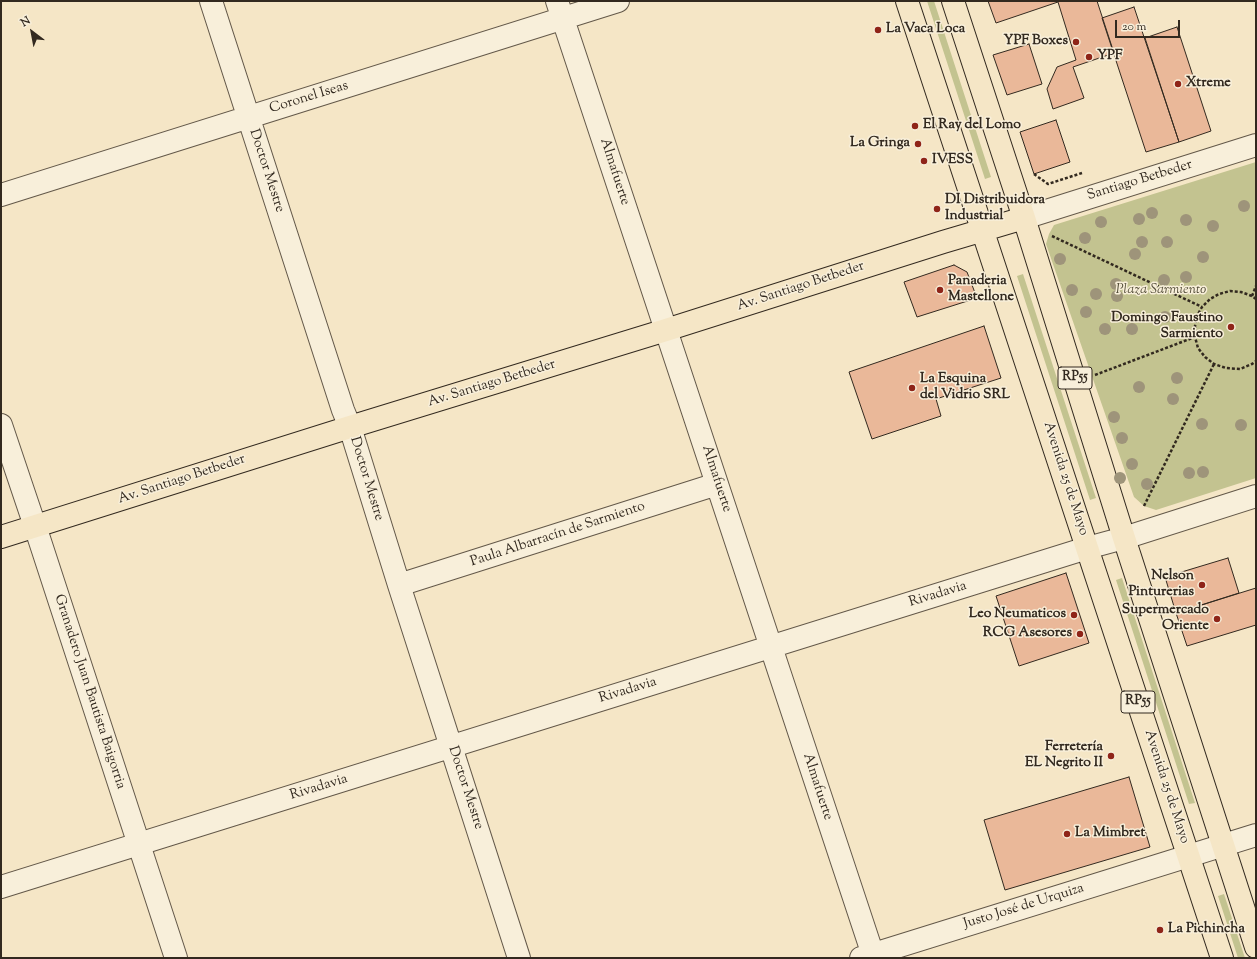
<!DOCTYPE html>
<html>
<head>
<meta charset="utf-8">
<style>
	body { margin:0 }
	#map { position:relative; width:1257px; height:959px; overflow:hidden; background:#f5e6c6; font-family:"Sorts Mill Goudy",serif }
	canvas { display:block }
	.frame { position:absolute; inset:0; border:2px solid #32291f; pointer-events:none }
	.north { position:absolute; left:12px; top:12px; width:40px; height:40px; -webkit-text-stroke:3px #f8efda; paint-order:stroke; rotate:328deg; font-size:11px; font-weight:700; line-height:16px; text-align:center; color:#32291f }
	.north::after { content:''; display:block; margin:auto; width:14px; height:18px; background:#32291f; clip-path:polygon(50% 0,100% 100%,50% 72%,0 100%) }
	.scale { position:absolute; left:1115px; top:20px; width:65px; height:18px; box-sizing:border-box; border:2px solid #32291f; border-top:0; padding-left:5px; font-size:12px; line-height:14px; white-space:nowrap; color:#32291f; -webkit-text-stroke:3px #f8efda; paint-order:stroke }
</style>
</head>
<body>
<div id="map">
<canvas width="1257" height="959"></canvas>
<div class="frame"></div>
<div class="north">N</div>
<div class="scale">20 m</div>
</div>
<script>
const ctx = document.querySelector('canvas').getContext('2d');
ctx.lineJoin = 'round';
function paint(path, color) {
  ctx.fillStyle = color;
  ctx.fill(path, 'evenodd');
}
function poly(rows) {
  const path = new Path2D();
  for (const r of rows) {
    path.moveTo(r[0], r[1]);
    for (let i = 2; i < r.length; i += 2) path.lineTo(r[i], r[i + 1]);
  }
  return path;
}
function strokePath(path, color, width, dash) {
  ctx.strokeStyle = color;
  ctx.lineWidth = width;
  ctx.lineCap = dash ? 'butt' : 'round';
  ctx.setLineDash(dash || []);
  ctx.stroke(path);
}
function drawText(font, color, halo, rows, align = 'center') {
  ctx.font = font + ' "Sorts Mill Goudy",serif';
  ctx.lineWidth = 3;
  ctx.setLineDash([]);
  ctx.textBaseline = 'middle';
  ctx.strokeStyle = halo;
  ctx.fillStyle = color;
  for (const [text, x, y, turn = 0] of rows) {
    ctx.save();
    ctx.translate(x, y);
    ctx.rotate((+turn || 0) * Math.PI / 180);
    ctx.textAlign = isNaN(turn) ? turn : align;
    if (halo) ctx.strokeText(text, 0, 0);
    ctx.fillText(text, 0, 0);
    ctx.restore();
  }
}
const green = poly([
	[927,1,934,1,991,177,985,179],
	[1256,162,1256,478,1156,510,1144,506,1134,497,1046,244,1049,234,1054,225],
	[1023,274,1096,498,1090,500,1017,276],
	[1122,578,1195,803,1189,804,1116,580],
	[1224,894,1245,958,1238,958,1218,896]
]);
const building = poly([
	[988,1,1097,1,1114,53,1073,67,1084,98,1053,109,1047,89,1057,67,1076,60,1058,2,996,23,988,1],
	[1134,7,1179,142,1146,152,1102,18,1134,7],
	[1177,27,1211,131,1179,142,1145,38,1177,27],
	[1029,44,1042,84,1007,95,993,55,1029,44],
	[1056,120,1070,162,1034,174,1020,132,1056,120],
	[954,265,967,272,977,298,917,317,904,282,954,265],
	[984,326,1001,378,936,399,941,416,872,439,849,372,984,326],
	[1228,558,1239,593,1176,613,1165,577,1228,558],
	[1066,573,1089,643,1019,666,996,596,1066,573],
	[1256,588,1256,625,1187,646,1176,613,1256,588],
	[1129,777,1150,847,1005,890,984,820,1129,777]
]);
const path = poly([
	[1034,174,1048,184,1082,173],
	[1052,236,1202,307],
	[1252,296,1256,286],
	[1256,299,1252,296,1241,292,1230,291,1219,294,1210,299,1202,307,1197,316,1195,326,1195,337,1198,348,1205,357,1214,364,1226,368,1240,369,1252,364,1256,361],
	[1095,375,1195,337],
	[1144,506,1214,364]
]);
const minor = poly([
	[211,1,343,410,350,427,399,585,519,958],
	[557,1,874,958],
	[1,195,618,1],
	[1024,218,1256,145],
	[1,425,35,526,176,958],
	[399,585,717,484],
	[1,887,1087,548,1124,538,1256,496],
	[861,958,1256,835]
]);
const major = poly([
	[907,1,1222,958],
	[953,1,1024,218,1124,538,1256,947],
	[1,537,350,427,666,330,943,242,1024,218]
]);
const trees = [
	[1244,206],
	[1152,213],
	[1139,219],
	[1186,220],
	[1101,222],
	[1213,226],
	[1085,238],
	[1142,242],
	[1167,242],
	[1135,254],
	[1203,257],
	[1060,259],
	[1186,277],
	[1164,280],
	[1116,284],
	[1072,290],
	[1096,294],
	[1117,296],
	[1086,312],
	[1165,317],
	[1105,329],
	[1132,329],
	[1177,378],
	[1139,387],
	[1173,399],
	[1114,417],
	[1202,424],
	[1241,425],
	[1122,438],
	[1132,464],
	[1203,472],
	[1189,473],
	[1120,478],
	[1147,484]
];
const markers = [
	[878,30,4,"#8f2418"],
	[1076,42,4,"#8f2418"],
	[1089,57,4,"#8f2418"],
	[1178,84,4,"#8f2418"],
	[915,126,4,"#8f2418"],
	[918,144,4,"#8f2418"],
	[924,161,4,"#8f2418"],
	[937,209,4,"#8f2418"],
	[940,290,4,"#8f2418"],
	[1231,327,4,"#8f2418"],
	[912,388,4,"#8f2418"],
	[1202,585,4,"#8f2418"],
	[1074,615,4,"#8f2418"],
	[1217,619,4,"#8f2418"],
	[1080,634,4,"#8f2418"],
	[1111,756,4,"#8f2418"],
	[1067,834,4,"#8f2418"],
	[1160,930,4,"#8f2418"]
];
const shields = [
	[1075,378,34],
	[1138,702,34]
];
const shieldNames = [
	["RP55",1075,378],
	["RP55",1138,702]
];
const poiNames = [
	["La Vaca Loca",886,30],
	["YPF Boxes",1068,42,"right"],
	["YPF",1097,57],
	["Xtreme",1186,84],
	["El Ray del Lomo",923,126],
	["La Gringa",910,144,"right"],
	["IVESS",932,161],
	["DI Distribuidora",945,201],
	["Industrial",945,217],
	["Panaderia",948,282],
	["Mastellone",948,298],
	["Domingo Faustino",1223,319,"right"],
	["Sarmiento",1223,335,"right"],
	["La Esquina",920,380],
	["del Vidrio SRL",920,396],
	["Nelson",1194,577,"right"],
	["Pinturerias",1194,593,"right"],
	["Supermercado",1209,611,"right"],
	["Oriente",1209,627,"right"],
	["Leo Neumaticos",1066,615,"right"],
	["RCG Asesores",1072,634,"right"],
	["Ferretería",1103,748,"right"],
	["EL Negrito II",1103,764,"right"],
	["La Mimbret",1075,834],
	["La Pichincha",1168,930]
];
const streetNames = [
	["Coronel Iseas",309,98,-17],
	["Doctor Mestre",266,171,72],
	["Almafuerte",614,172,72],
	["Santiago Betbeder",1140,181,-17],
	["Av. Santiago Betbeder",801,287,-18],
	["Av. Santiago Betbeder",492,384,-17],
	["Doctor Mestre",366,479,73],
	["Almafuerte",716,479,72],
	["Avenida 25 de Mayo",1065,479,72],
	["Av. Santiago Betbeder",182,480,-18],
	["Paula Albarracín de Sarmiento",558,535,-18],
	["Rivadavia",938,595,-17],
	["Rivadavia",628,691,-17],
	["Granadero Juan Bautista Baigorria",89,692,72],
	["Almafuerte",817,787,72],
	["Avenida 25 de Mayo",1166,787,72],
	["Rivadavia",319,788,-17],
	["Doctor Mestre",465,788,72],
	["Justo José de Urquiza",1024,907,-17]
];
const parkNames = [
	["Plaza Sarmiento",1161,291]
];
paint(green, '#c3c390');
paint(building, '#eab899');
strokePath(building, '#32291f', 1);
strokePath(minor, '#635849', 24);
strokePath(major, '#32291f', 24);
strokePath(path, '#32291f', 2.5, [3, 2]);
strokePath(minor, '#f8efda', 22);
strokePath(major, '#f5e6c6', 22);
ctx.fillStyle = '#9e947a';
for (const [x, y] of trees) {
  ctx.beginPath();
  ctx.arc(x, y, 6, 0, 2 * Math.PI);
  ctx.fill();
}
for (const [x, y, r, color] of markers) {
  const dot = new Path2D();
  dot.arc(x, y, r, 0, 2 * Math.PI);
  ctx.fillStyle = color;
  ctx.fill(dot);
  strokePath(dot, '#f8efda', 1.5);
}
for (const [x, y, w] of shields) {
  const box = new Path2D();
  box.roundRect(x - w / 2, y - 11, w, 22, 3);
  ctx.fillStyle = '#f8efda';
  ctx.fill(box);
  strokePath(box, '#32291f', 1);
}
drawText('bold 13px', '#32291f', null, shieldNames);
drawText('bold 14px', '#32291f', '#f8efda', poiNames, 'left');
drawText('14px', '#32291f', '#f8efda', streetNames);
drawText('italic 14px', '#56503b', '#f8efda', parkNames);
</script>
</body>
</html>
